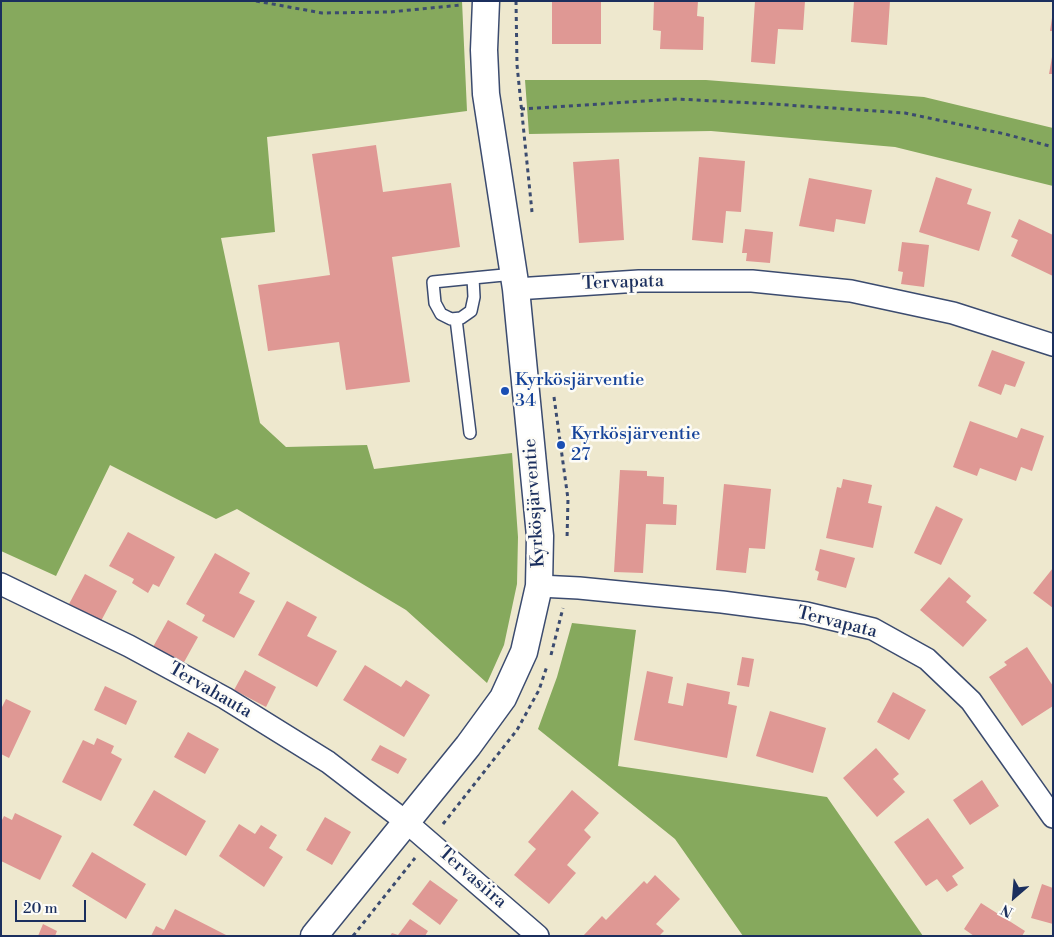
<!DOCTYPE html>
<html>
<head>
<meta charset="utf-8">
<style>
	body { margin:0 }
	#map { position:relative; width:1054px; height:937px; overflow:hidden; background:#eee8ce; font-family:"Libre Bodoni",serif }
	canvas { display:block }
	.frame { position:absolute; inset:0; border:2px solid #1b2f5e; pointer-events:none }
	.north { position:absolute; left:989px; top:872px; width:50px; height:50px; -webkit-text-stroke:4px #fdfcf7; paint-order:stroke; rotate:207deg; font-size:14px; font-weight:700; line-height:20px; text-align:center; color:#1b2f5e }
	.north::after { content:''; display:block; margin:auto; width:18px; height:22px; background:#1b2f5e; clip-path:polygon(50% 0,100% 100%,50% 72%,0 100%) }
	.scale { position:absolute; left:15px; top:900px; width:71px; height:22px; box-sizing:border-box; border:2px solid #1b2f5e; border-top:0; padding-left:6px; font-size:15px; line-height:18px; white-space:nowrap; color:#1b2f5e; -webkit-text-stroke:4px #fdfcf7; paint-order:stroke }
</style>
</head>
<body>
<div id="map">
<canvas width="1054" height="937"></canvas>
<div class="frame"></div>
<div class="north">N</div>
<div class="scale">20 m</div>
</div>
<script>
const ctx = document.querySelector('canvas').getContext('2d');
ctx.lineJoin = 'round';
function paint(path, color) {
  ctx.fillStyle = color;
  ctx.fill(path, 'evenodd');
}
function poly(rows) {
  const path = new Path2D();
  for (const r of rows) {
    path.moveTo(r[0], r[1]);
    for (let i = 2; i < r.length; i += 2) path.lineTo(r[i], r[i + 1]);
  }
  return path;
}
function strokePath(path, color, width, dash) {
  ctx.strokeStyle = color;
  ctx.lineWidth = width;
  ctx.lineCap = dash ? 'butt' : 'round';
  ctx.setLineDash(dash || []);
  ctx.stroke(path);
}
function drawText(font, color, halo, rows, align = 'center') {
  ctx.font = font + ' "Libre Bodoni",serif';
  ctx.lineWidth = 5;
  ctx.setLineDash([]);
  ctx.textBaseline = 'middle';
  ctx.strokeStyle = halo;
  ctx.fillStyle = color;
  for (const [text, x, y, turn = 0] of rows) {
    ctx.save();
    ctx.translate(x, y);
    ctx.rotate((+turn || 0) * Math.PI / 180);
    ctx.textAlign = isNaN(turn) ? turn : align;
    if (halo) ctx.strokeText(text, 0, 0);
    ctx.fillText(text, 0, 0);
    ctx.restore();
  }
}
const forest = poly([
	[1,1,462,1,467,111,267,137,275,232,221,238,260,423,286,447,367,445,374,469,512,453,518,537,517,584,504,645,487,683,406,610,237,509,216,519,110,465,56,576,1,551],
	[525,80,706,80,924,97,1053,128,1053,186,895,147,711,131,529,134],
	[572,623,636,630,618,766,827,797,923,936,743,936,675,839,538,729,557,677]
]);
const building = poly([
	[552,1,601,1,601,44,552,44],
	[654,1,698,1,697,16,704,17,703,50,660,49,661,31,653,30],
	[755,1,805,1,803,30,778,29,775,64,751,62],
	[854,1,890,1,887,45,851,42],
	[1052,18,1053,18,1053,31,1050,31],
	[1052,57,1053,57,1053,74,1049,74],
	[376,145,383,192,451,183,460,247,392,257,410,382,346,390,339,342,268,351,258,285,330,275,312,154],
	[699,157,745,161,741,212,726,211,723,243,692,240],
	[619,159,624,240,579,243,573,162],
	[936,177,972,189,967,204,991,212,979,251,919,232],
	[809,178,872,190,865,224,836,219,834,232,799,226],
	[1019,219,1053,235,1053,276,1011,256,1018,240,1011,237],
	[745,229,773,232,770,263,746,261,747,253,742,253],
	[902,242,929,245,924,287,901,284,903,272,898,271],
	[992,350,1025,362,1015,387,1005,384,1001,395,978,386],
	[970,421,1017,438,1021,428,1044,436,1032,471,1021,467,1016,481,980,468,977,476,953,467],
	[620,470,647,471,647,476,664,477,663,504,677,505,676,525,646,524,643,573,614,572],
	[843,479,872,485,868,503,882,506,873,548,826,538,837,487,841,488],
	[724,484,771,489,765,549,749,548,746,573,716,570],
	[936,506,963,519,941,565,914,553],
	[128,532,175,557,159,587,153,584,148,593,132,583,134,579,109,566],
	[820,549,855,558,846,588,817,580,819,572,815,570],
	[215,553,250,573,239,593,255,601,234,638,202,621,205,615,186,604],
	[1053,568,1053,608,1033,593],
	[85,574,117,591,101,621,69,604],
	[949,577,971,596,966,602,987,620,963,647,920,610],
	[287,601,317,617,307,636,337,651,317,687,258,655],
	[168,620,198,637,183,664,153,647],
	[1027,647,1053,686,1053,706,1022,726,989,677,1007,665,1004,662],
	[742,657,754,659,749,687,737,685],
	[365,665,401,687,406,680,430,695,404,737,343,700],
	[245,670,276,687,266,707,234,690],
	[647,671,673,677,668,703,683,706,687,683,730,692,728,704,737,706,727,758,634,740],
	[105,686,137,701,126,725,94,710],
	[893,692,926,710,909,740,877,722],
	[6,699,31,711,9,758,1,754,1,709],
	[770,711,826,728,813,773,756,756],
	[188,732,219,749,205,774,174,757],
	[97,738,114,746,111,753,122,759,101,801,62,782,83,740,94,745],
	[380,745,407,759,398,774,371,760],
	[876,748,899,774,893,779,905,792,877,817,843,778],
	[982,780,999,806,970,825,953,800],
	[154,790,206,821,186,856,133,825],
	[572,790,599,813,584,830,591,837,567,865,576,873,549,904,514,875,536,849,528,842],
	[15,813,62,836,40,880,1,861,1,822,4,816,12,820],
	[325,817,351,832,332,865,306,850],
	[928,818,964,868,952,876,958,885,947,892,937,879,926,886,894,842],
	[239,824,255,834,261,825,277,835,269,848,283,857,264,887,219,856],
	[92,852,146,884,126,919,72,886],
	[655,875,680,899,656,924,664,931,659,936,583,936,602,916,606,920,644,881,647,884],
	[430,880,458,900,440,925,412,904],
	[1042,884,1053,888,1053,924,1031,918],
	[981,903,1025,931,1022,936,974,936,964,929],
	[175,909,228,936,151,936,156,926,164,930],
	[410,919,428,931,425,936,390,936,392,933,398,935],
	[43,924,57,931,55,936,38,936]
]);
const path = poly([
	[256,1,322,13,390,12,461,5],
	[516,1,517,65,532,212],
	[521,109,677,99,772,104,905,113,1005,134,1053,147],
	[554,397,568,499,567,540],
	[551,655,563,608],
	[443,824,517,730,539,690,547,666],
	[353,936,415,858]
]);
const service = poly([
	[473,278,474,297,471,311,461,318,451,319,441,314,435,303,433,282,473,278,514,274],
	[456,319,470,433]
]);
const minor = poly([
	[516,289,639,281,752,281,851,291,953,313,1053,345],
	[1,584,129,646,225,698,328,762,405,821,538,936],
	[539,586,579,588,722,602,806,613,873,629,927,659,971,701,1053,817]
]);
const tertiary = poly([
	[314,936,468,746,503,698,524,652,539,586,540,536,516,289,486,94,484,50,486,1]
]);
const markers = [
	[505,391,5,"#1a4fb4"],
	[561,445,5,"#1a4fb4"]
];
const streetNames = [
	["Tervapata",623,283,-2],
	["Kyrkösjärventie",535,503,-94],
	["Tervapata",837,623,14],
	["Tervahauta",210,691,30],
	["Tervasiira",472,878,41]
];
const transitNames = [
	["Kyrkösjärventie",515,381],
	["34",515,402],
	["Kyrkösjärventie",571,435],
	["27",571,456]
];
paint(forest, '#86a95d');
paint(building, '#df9894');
strokePath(service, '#3b4b6f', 14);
strokePath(minor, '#3b4b6f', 24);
strokePath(tertiary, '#3b4b6f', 29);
strokePath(path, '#3b4b6f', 3, [4, 4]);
strokePath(service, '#fff', 11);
strokePath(minor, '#fff', 21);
strokePath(tertiary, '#fff', 26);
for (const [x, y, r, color] of markers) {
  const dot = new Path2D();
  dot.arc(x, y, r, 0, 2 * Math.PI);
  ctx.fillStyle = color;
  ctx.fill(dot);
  strokePath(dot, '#fdfcf7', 2);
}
drawText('18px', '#1b2f5e', '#fdfcf7', streetNames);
drawText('18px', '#164399', '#fdfcf7', transitNames, 'left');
</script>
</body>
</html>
